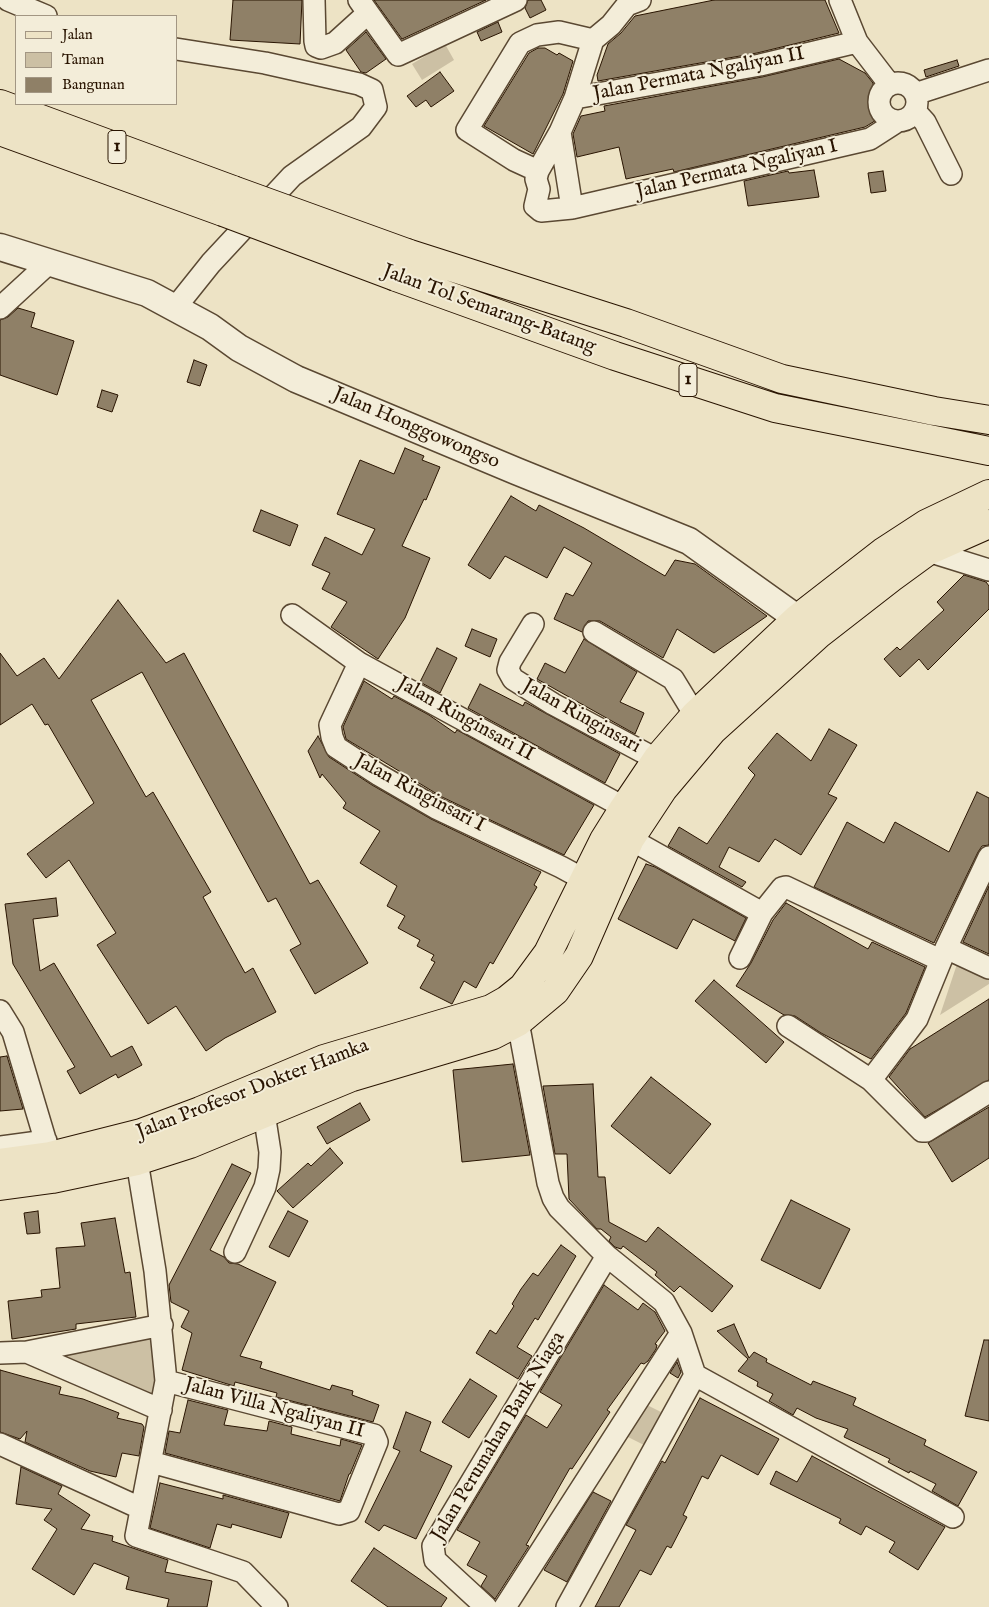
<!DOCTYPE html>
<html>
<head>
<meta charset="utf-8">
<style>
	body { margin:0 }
	#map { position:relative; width:989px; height:1607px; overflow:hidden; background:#ede3c5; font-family:"IM FELL English",serif }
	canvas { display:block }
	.legend { position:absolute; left:15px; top:15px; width:162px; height:90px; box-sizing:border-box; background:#f3edd9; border:1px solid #a29683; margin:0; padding:6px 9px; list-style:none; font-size:15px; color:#291401 }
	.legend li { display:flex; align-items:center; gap:10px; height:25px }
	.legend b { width:25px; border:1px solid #a29683 }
</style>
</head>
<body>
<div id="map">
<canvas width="989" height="1607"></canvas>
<ul class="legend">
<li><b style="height:6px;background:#ede3c5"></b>Jalan</li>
<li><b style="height:14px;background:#ccc0a4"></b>Taman</li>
<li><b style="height:14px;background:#8f8067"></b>Bangunan</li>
</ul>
</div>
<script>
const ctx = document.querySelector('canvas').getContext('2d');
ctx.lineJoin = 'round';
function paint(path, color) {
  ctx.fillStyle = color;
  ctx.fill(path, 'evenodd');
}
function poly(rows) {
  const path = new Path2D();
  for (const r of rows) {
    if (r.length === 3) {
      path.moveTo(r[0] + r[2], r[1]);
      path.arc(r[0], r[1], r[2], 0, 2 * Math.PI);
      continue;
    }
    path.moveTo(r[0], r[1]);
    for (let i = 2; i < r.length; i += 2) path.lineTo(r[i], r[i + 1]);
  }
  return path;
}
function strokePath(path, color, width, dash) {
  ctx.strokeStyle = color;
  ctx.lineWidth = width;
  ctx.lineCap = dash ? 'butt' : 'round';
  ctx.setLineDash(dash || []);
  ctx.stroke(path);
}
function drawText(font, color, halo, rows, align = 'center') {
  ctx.font = font + ' "IM FELL English",serif';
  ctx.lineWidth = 4;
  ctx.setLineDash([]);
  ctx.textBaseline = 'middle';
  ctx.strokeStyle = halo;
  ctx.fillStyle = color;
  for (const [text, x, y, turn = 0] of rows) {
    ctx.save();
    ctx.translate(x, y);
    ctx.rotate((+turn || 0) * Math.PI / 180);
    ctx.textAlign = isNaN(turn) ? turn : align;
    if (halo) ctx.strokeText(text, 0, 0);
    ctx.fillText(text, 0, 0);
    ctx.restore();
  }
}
const green = poly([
	[445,44,454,60,422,80,412,64],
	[958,961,989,974,989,984,940,1015],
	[156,1328,155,1407,60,1358],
	[643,1403,661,1412,644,1445,626,1436]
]);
const building = poly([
	[233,0,302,0,300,44,230,40,233,0],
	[374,0,486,0,402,39,374,0],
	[528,0,541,0,546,10,530,18,525,8,528,0],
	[714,0,825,0,839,33,757,53,598,81,597,75,608,44,621,33,635,16,714,0],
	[498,22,502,32,481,41,477,32,498,22],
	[366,32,386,59,366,73,361,72,346,50,366,32],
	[538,48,545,48,557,55,559,53,573,61,563,94,533,154,484,126,529,53,538,48],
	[839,59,865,73,873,83,874,90,871,91,878,119,865,127,674,172,673,169,626,179,619,147,577,157,573,134,581,116,605,111,604,106,762,77,839,59],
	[957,60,959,66,926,77,924,70,957,60],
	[440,72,454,91,431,107,426,100,416,107,407,96,440,72],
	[814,170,819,197,748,206,744,181,788,171,789,173,814,170],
	[883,171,886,191,871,193,868,173,883,171],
	[18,308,35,313,31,327,74,341,57,395,0,375,0,320,8,317,18,308],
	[194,360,207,365,200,386,187,382,194,360],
	[102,390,118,395,112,412,97,407,102,390],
	[405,448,424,456,422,460,440,467,426,500,424,499,402,546,430,558,405,618,378,659,331,627,347,602,322,589,330,573,312,565,325,537,362,555,375,529,337,514,360,460,394,474,405,448],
	[511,496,536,511,539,505,584,528,665,576,675,560,695,564,767,616,714,653,677,629,663,658,600,621,588,621,582,632,554,619,566,593,573,596,592,563,564,547,547,578,505,556,490,579,468,565,511,496],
	[261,510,298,525,290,546,253,531,261,510],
	[964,575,986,582,989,586,989,609,928,670,919,659,900,677,884,659,897,647,900,650,944,610,937,602,964,575],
	[118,600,166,663,184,653,310,884,318,880,368,963,315,994,290,950,301,944,276,898,268,902,142,672,91,700,146,797,153,792,211,892,203,897,245,973,253,968,276,1012,225,1038,206,1051,176,1006,148,1024,97,945,116,933,69,860,46,878,27,854,94,803,48,724,45,725,32,704,0,725,0,653,17,676,44,658,59,679,118,600],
	[472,629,497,639,490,657,465,646,472,629],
	[584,639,637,672,620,702,644,713,635,734,537,679,545,663,565,673,584,639],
	[437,648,457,658,440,693,420,682,437,648],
	[364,681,392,699,394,696,429,715,455,733,457,730,594,805,564,855,442,797,346,739,343,727,364,681],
	[480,684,523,706,525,702,620,754,605,783,468,708,480,684],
	[829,729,857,745,828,794,837,798,801,855,775,839,759,862,729,847,719,867,746,882,742,887,668,846,679,827,707,844,755,775,748,768,777,733,811,761,829,729],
	[318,736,329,757,372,785,431,819,541,872,534,885,537,887,493,964,490,962,476,988,464,981,452,1004,420,988,435,962,431,960,434,955,417,946,420,940,398,928,405,916,387,906,397,886,360,863,380,831,343,808,346,803,322,774,320,778,308,751,318,736],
	[977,792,989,798,989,845,982,846,978,852,934,943,814,887,847,822,884,843,895,822,949,852,977,792],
	[646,864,655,867,746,918,735,941,693,919,677,949,618,919,646,864],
	[989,886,989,954,963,942,989,886],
	[56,898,58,916,33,919,40,971,54,963,111,1057,132,1046,142,1065,118,1078,116,1074,80,1094,67,1071,75,1067,13,964,5,904,56,898],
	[786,903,868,949,872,942,925,967,906,1013,871,1059,821,1033,795,1016,784,1015,736,986,751,963,773,920,786,903],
	[714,980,784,1042,766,1063,695,1001,714,980],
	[989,999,989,1080,925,1117,889,1077,910,1049,989,999],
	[7,1056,23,1109,0,1111,0,1057,7,1056],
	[513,1064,530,1155,462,1162,453,1070,513,1064],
	[651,1077,711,1124,670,1174,611,1126,651,1077],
	[593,1084,598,1177,605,1177,609,1222,646,1242,658,1227,733,1286,712,1312,680,1286,674,1292,655,1275,657,1272,623,1246,621,1249,615,1247,609,1241,611,1237,601,1229,597,1229,569,1199,567,1154,555,1154,543,1086,593,1084],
	[360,1103,370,1120,327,1144,317,1127,360,1103],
	[989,1107,989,1158,952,1182,928,1143,989,1107],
	[330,1148,343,1163,293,1208,277,1191,308,1163,311,1166,330,1148],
	[232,1164,251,1173,210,1250,224,1257,229,1263,238,1264,276,1282,240,1356,262,1362,260,1368,330,1390,332,1385,353,1391,352,1395,379,1405,373,1422,276,1397,277,1393,235,1382,234,1386,182,1370,192,1333,181,1327,189,1311,171,1302,169,1285,232,1164],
	[791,1200,850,1229,820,1289,761,1260,791,1200],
	[38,1211,40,1233,27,1234,24,1213,38,1211],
	[288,1211,308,1221,289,1257,269,1247,288,1211],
	[115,1218,125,1273,130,1272,136,1317,76,1324,76,1329,12,1339,8,1301,42,1297,41,1290,60,1288,56,1248,85,1246,81,1223,115,1218],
	[561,1245,576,1256,538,1320,535,1318,517,1347,532,1356,518,1379,476,1353,490,1330,496,1334,514,1306,512,1304,521,1289,533,1273,538,1276,561,1245],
	[604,1285,638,1310,643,1303,655,1312,665,1331,655,1344,657,1345,656,1349,648,1361,644,1364,641,1363,607,1410,610,1412,572,1469,570,1468,526,1545,529,1546,495,1599,481,1586,487,1576,467,1565,480,1542,457,1530,526,1415,547,1428,562,1405,540,1392,604,1285],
	[734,1324,749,1358,754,1352,767,1359,766,1362,811,1385,813,1381,856,1398,853,1405,926,1440,924,1445,977,1472,958,1506,932,1491,936,1484,910,1471,909,1473,888,1462,890,1459,844,1437,848,1429,816,1418,797,1408,793,1415,769,1401,773,1394,757,1386,758,1382,738,1371,748,1359,717,1331,734,1324],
	[984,1340,989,1340,989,1421,965,1416,984,1340],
	[677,1362,681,1372,678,1378,670,1373,677,1362],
	[0,1370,61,1387,59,1394,83,1399,119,1413,117,1418,142,1424,144,1427,139,1456,122,1453,116,1477,90,1471,25,1442,27,1431,20,1439,0,1432,0,1370],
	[470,1379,497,1396,469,1438,442,1422,470,1379],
	[700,1398,779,1439,758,1475,721,1455,708,1479,702,1476,683,1515,687,1517,671,1548,667,1546,651,1575,640,1570,619,1607,595,1607,636,1530,626,1525,662,1461,665,1463,700,1398],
	[188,1400,228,1410,224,1425,267,1431,269,1421,292,1427,291,1434,340,1446,341,1439,362,1445,350,1474,349,1474,340,1501,165,1453,169,1431,180,1433,188,1400],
	[406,1412,431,1422,420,1451,452,1466,416,1539,384,1525,379,1531,365,1522,400,1451,393,1448,406,1412],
	[812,1456,945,1527,918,1570,889,1552,895,1542,866,1526,861,1535,839,1523,841,1519,770,1484,776,1471,797,1482,812,1456],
	[21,1467,62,1486,58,1494,90,1515,81,1529,113,1536,112,1541,168,1560,165,1572,212,1581,207,1607,167,1607,169,1599,126,1589,129,1577,94,1563,74,1595,32,1569,57,1529,44,1520,52,1509,16,1504,21,1467],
	[160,1483,223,1499,223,1495,289,1513,281,1538,232,1524,231,1528,217,1524,210,1548,150,1528,160,1483],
	[593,1492,611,1501,567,1582,544,1570,593,1492],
	[374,1548,447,1598,441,1607,388,1607,351,1581,374,1548]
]);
const minor = poly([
	[8,0,46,16],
	[314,0,315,41,316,46,321,48,335,43,367,14],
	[359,0,398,55,516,0],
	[840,0,857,42,890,85],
	[898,102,19],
	[915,94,989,70],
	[575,98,593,40,611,25,627,5,640,0],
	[915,111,925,122,951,174],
	[560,132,575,98,760,65,857,42],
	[538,171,514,160,467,130,520,43,537,35,559,32,593,40],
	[572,208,541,211,535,206,539,189,536,179,538,171,560,132,572,208,870,139,898,121],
	[0,308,50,262],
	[175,308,211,263,292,176,361,127,376,107,372,90,359,84,265,63,176,49],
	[928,551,989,570],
	[292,615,359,663,638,815],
	[533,624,510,662,508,670,513,679,553,704,669,766],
	[594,632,673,679,695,715],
	[359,663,330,725,332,737,336,747,379,775,436,808,561,867,585,880],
	[630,839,762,913],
	[946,948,989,968],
	[740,958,762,913,782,888,786,887,940,960],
	[0,1011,13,1032,50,1156,51,1170],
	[518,1022,548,1183,553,1198,559,1208,607,1256,664,1302,681,1333,695,1375,953,1517],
	[788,1026,871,1080,922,1131,926,1131,989,1092],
	[871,1080,917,1019,946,948,989,857],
	[0,1147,46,1141],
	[137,1161,155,1271,166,1381,136,1536,243,1572,277,1607],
	[235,1252,265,1187,269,1169,270,1152,264,1113],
	[27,1352,162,1325],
	[0,1353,27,1352,161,1410],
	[0,1444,140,1508],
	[151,1462,339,1514,349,1511,377,1442,374,1435,166,1381],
	[486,1607,435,1560,433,1546,607,1256],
	[505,1607,681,1333],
	[567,1607,695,1375]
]);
const tertiary = poly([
	[0,247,147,293,210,327,239,348,296,379,516,471,689,541,815,631]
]);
const primary = poly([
	[0,1163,50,1156,141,1133,200,1111,324,1059,491,1009,507,1000,523,987,548,953,604,840,624,808,657,759,695,715,798,618,883,552,926,524,989,494],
	[0,1186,52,1179,137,1161,190,1144,352,1077,493,1035,518,1022,555,991,579,956,630,839,663,789,712,731,819,634,891,578,928,551,989,524]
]);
const motorway = poly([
	[0,104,233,190],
	[0,131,223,212],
	[407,253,626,323,782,379,934,411,989,420],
	[396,277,615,356,775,408,989,451]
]);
const motorwayBridge = poly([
	[233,190,407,253],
	[223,212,396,277]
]);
const shields = [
	[117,147,18],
	[688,380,18]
];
const shieldNames = [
	["1",117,147],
	["1",688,380]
];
const streetNames = [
	["Jalan Permata Ngaliyan II",699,75,-11],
	["Jalan Permata Ngaliyan I",737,170,-13],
	["Jalan Tol Semarang–Batang",489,310,20],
	["Jalan Honggowongso",416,429,23],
	["Jalan Ringinsari",581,717,29],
	["Jalan Ringinsari II",465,720,29],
	["Jalan Ringinsari I",419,794,28],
	["Jalan Profesor Dokter Hamka",253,1090,-21],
	["Jalan Villa Ngaliyan II",274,1409,15],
	["Jalan Perumahan Bank Niaga",499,1437,-59]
];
paint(green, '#ccc0a4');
paint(building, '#8f8067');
strokePath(building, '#291401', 1);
strokePath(minor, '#5a4832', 24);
strokePath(tertiary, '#5a4832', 29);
strokePath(primary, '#291401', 30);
strokePath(motorway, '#291401', 30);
strokePath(minor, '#f3edd9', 21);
strokePath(tertiary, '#f3edd9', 26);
strokePath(primary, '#ede3c5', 28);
strokePath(motorway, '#ede3c5', 28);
strokePath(motorwayBridge, '#291401', 30, []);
strokePath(motorwayBridge, '#ede3c5', 28);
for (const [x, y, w] of shields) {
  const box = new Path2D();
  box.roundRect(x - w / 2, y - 16.5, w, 33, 4);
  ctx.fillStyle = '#f3edd9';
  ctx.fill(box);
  strokePath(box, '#291401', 1);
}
drawText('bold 19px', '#291401', null, shieldNames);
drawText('20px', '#291401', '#f3edd9', streetNames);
</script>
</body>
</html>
